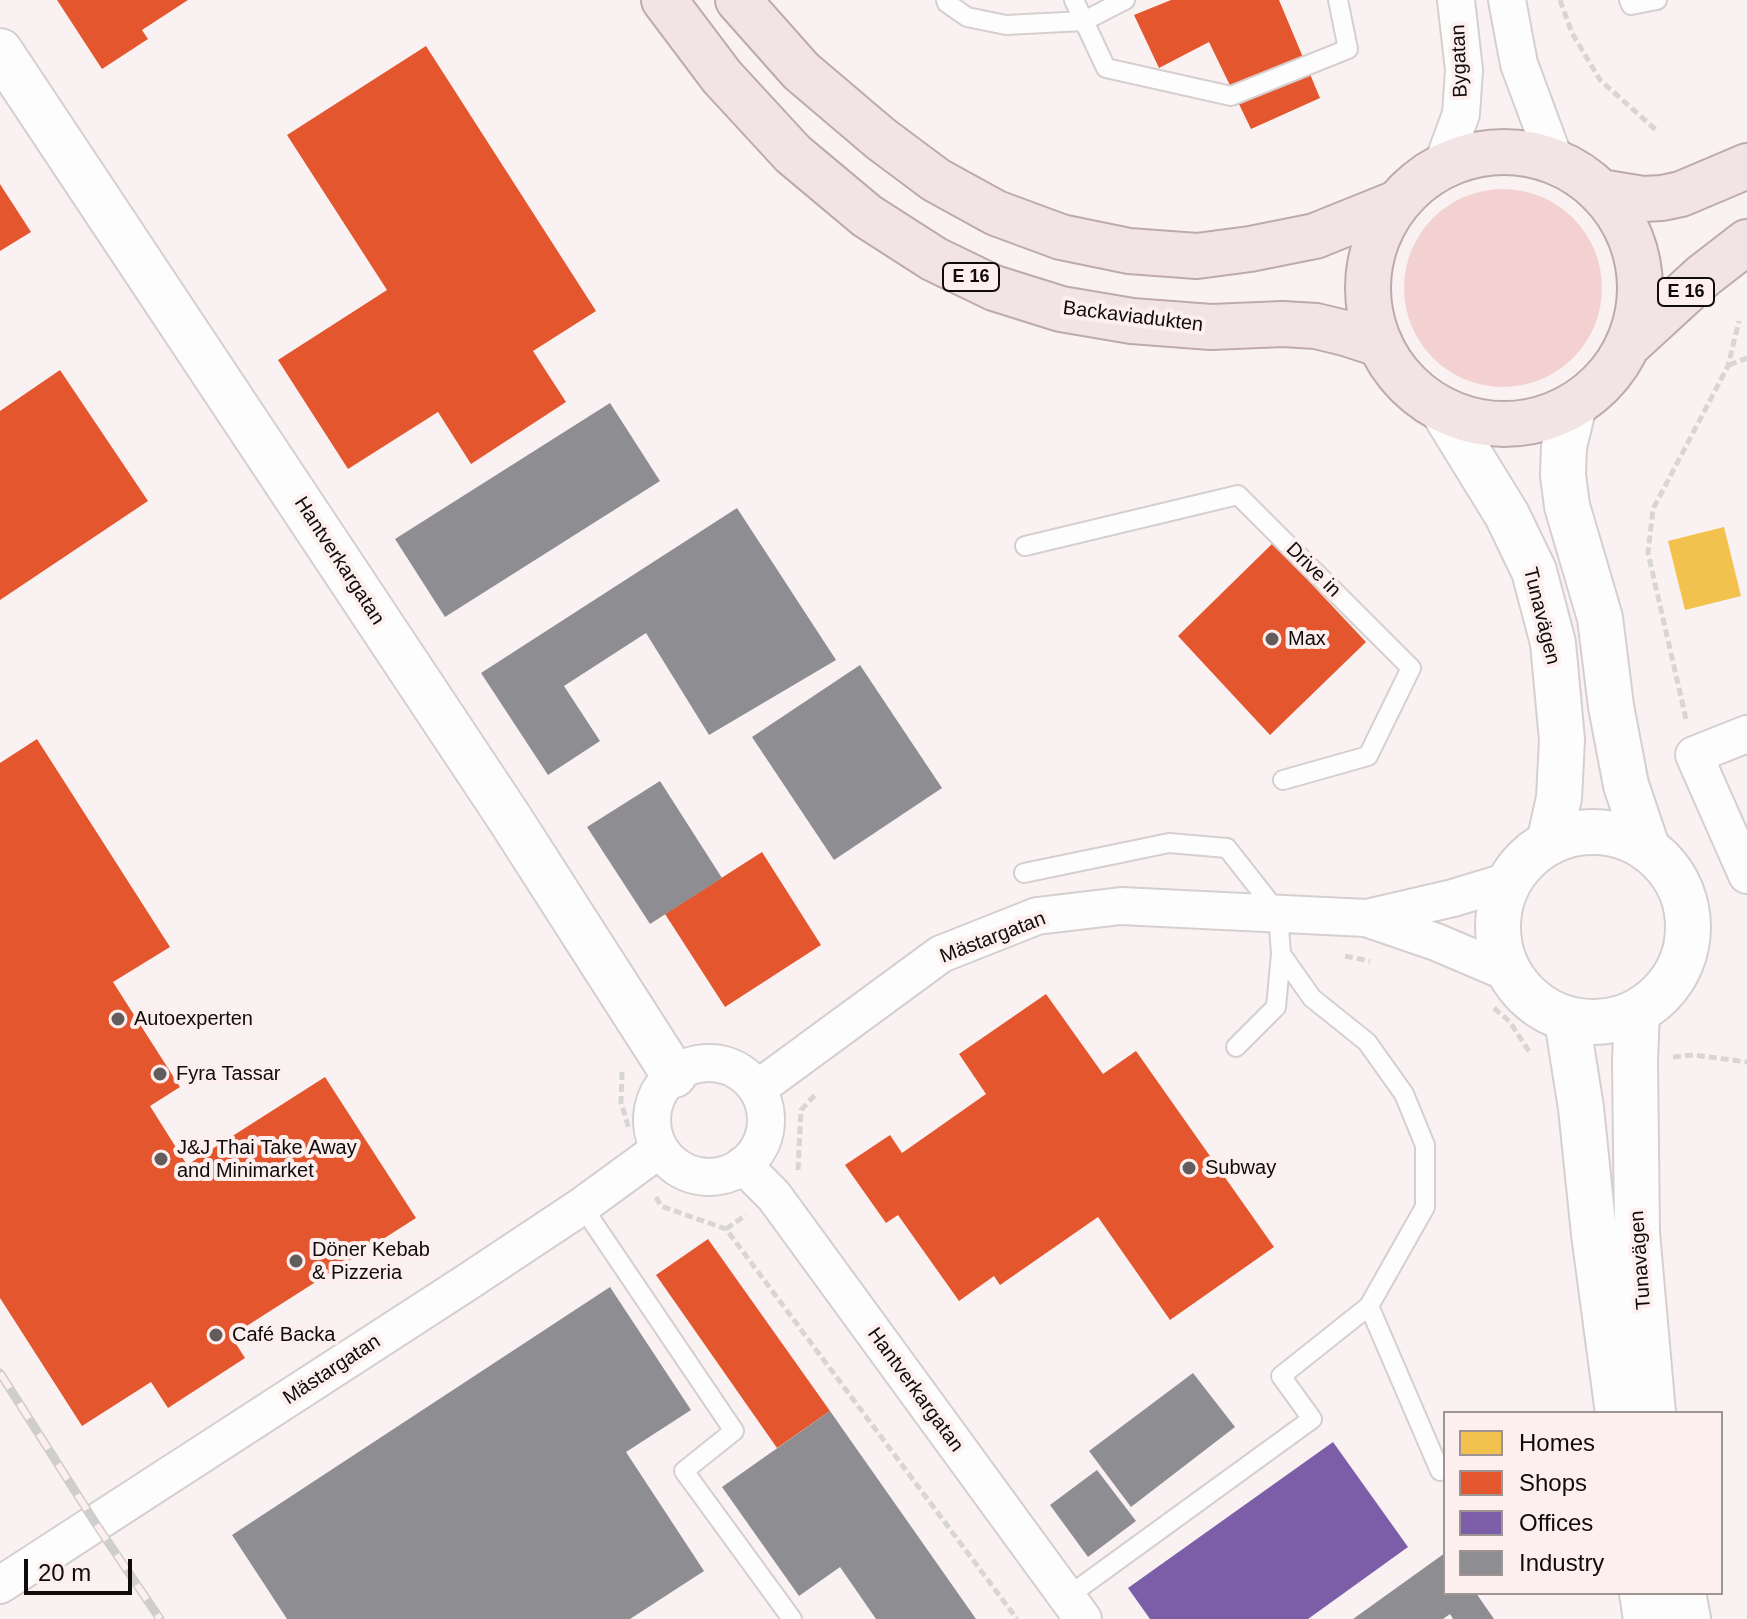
<!DOCTYPE html>
<html>
<head>
<meta charset="utf-8">
<style>
	body { margin:0 }
	#map { position:relative; width:1747px; height:1619px; overflow:hidden; background:#faf2f2; font-family:Arial,sans-serif }
	canvas { display:block }
	.legend { position:absolute; left:1443px; top:1411px; width:280px; height:184px; box-sizing:border-box; background:#feefef; border:2px solid #9f9494; margin:0; padding:10px 14px; list-style:none; font-size:24px; color:#110b0b }
	.legend li { display:flex; align-items:center; gap:16px; height:40px }
	.legend b { width:40px; border:2px solid #9f9494 }
	.scale { position:absolute; left:24px; top:1559px; width:108px; height:36px; box-sizing:border-box; border:4px solid #110b0b; border-top:0; padding-left:10px; font-size:24px; line-height:28px; white-space:nowrap; color:#110b0b; -webkit-text-stroke:6px #feefef; paint-order:stroke }
</style>
</head>
<body>
<div id="map">
<canvas width="1747" height="1619"></canvas>
<ul class="legend">
<li><b style="height:22px;background:#f2c14e"></b>Homes</li>
<li><b style="height:22px;background:#e4572e"></b>Shops</li>
<li><b style="height:22px;background:#7b5ea7"></b>Offices</li>
<li><b style="height:22px;background:#8d8d92"></b>Industry</li>
</ul>
<div class="scale">20 m</div>
</div>
<script>
const ctx = document.querySelector('canvas').getContext('2d');
ctx.lineJoin = 'round';
function paint(path, color) {
  ctx.fillStyle = color;
  ctx.fill(path, 'evenodd');
}
function poly(rows) {
  const path = new Path2D();
  for (const r of rows) {
    if (r.length === 3) {
      path.moveTo(r[0] + r[2], r[1]);
      path.arc(r[0], r[1], r[2], 0, 2 * Math.PI);
      continue;
    }
    path.moveTo(r[0], r[1]);
    for (let i = 2; i < r.length; i += 2) path.lineTo(r[i], r[i + 1]);
  }
  return path;
}
function strokePath(path, color, width, dash) {
  ctx.strokeStyle = color;
  ctx.lineWidth = width;
  ctx.lineCap = dash ? 'butt' : 'round';
  ctx.setLineDash(dash || []);
  ctx.stroke(path);
}
function drawText(font, color, halo, rows, align = 'center') {
  ctx.font = font + ' Arial,sans-serif';
  ctx.lineWidth = 8;
  ctx.setLineDash([]);
  ctx.textBaseline = 'middle';
  ctx.strokeStyle = halo;
  ctx.fillStyle = color;
  for (const [text, x, y, turn = 0] of rows) {
    ctx.save();
    ctx.translate(x, y);
    ctx.rotate((+turn || 0) * Math.PI / 180);
    ctx.textAlign = isNaN(turn) ? turn : align;
    if (halo) ctx.strokeText(text, 0, 0);
    ctx.fillText(text, 0, 0);
    ctx.restore();
  }
}
const green = poly([
	[1503,288,99]
]);
const homes = poly([
	[1724,527,1741,596,1685,610,1668,541]
]);
const shops = poly([
	[57,0,188,0,142,30,148,39,102,69],
	[1171,0,1279,0,1320,98,1251,129,1209,42,1159,68,1134,15],
	[426,46,596,311,533,351,566,402,471,464,438,412,348,469,278,360,387,290,287,135],
	[0,184,31,232,0,251],
	[60,370,148,501,0,600,0,411],
	[1273,543,1366,642,1270,735,1178,636],
	[37,739,170,947,113,982,180,1087,150,1106,187,1165,325,1077,416,1218,231,1336,245,1358,168,1408,151,1382,82,1426,0,1298,0,763],
	[762,852,821,945,725,1007,665,914],
	[1046,994,1103,1074,1136,1051,1274,1247,1170,1320,1098,1217,1000,1285,994,1276,959,1301,898,1215,886,1223,845,1165,890,1135,902,1153,986,1094,959,1054],
	[708,1239,830,1411,777,1448,656,1275]
]);
const offices = poly([
	[1333,1442,1408,1547,1308,1619,1150,1619,1128,1588]
]);
const industry = poly([
	[610,403,660,481,445,617,395,539],
	[737,508,836,660,709,735,646,633,564,686,600,741,548,775,481,673],
	[860,665,942,788,834,860,752,737],
	[660,781,722,878,650,924,587,827],
	[610,1287,691,1410,626,1452,704,1571,630,1619,287,1619,232,1535],
	[1193,1373,1235,1427,1131,1507,1089,1451],
	[830,1411,976,1619,876,1619,840,1567,799,1596,722,1487],
	[1097,1470,1136,1521,1088,1557,1050,1505],
	[1445,1553,1445,1593,1476,1593,1494,1619,1453,1619,1450,1614,1443,1619,1353,1619]
]);
const path = poly([
	[1560,0,1572,33,1600,80,1657,131],
	[1729,365,1747,358],
	[1686,719,1648,553,1653,509,1728,366,1739,321],
	[1345,956,1370,961],
	[1494,1008,1510,1022,1530,1053],
	[1673,1057,1694,1055,1747,1062],
	[622,1072,621,1102,629,1129],
	[798,1170,801,1110,816,1094],
	[656,1197,661,1206,726,1229,1017,1619],
	[726,1229,746,1215]
]);
const service = poly([
	[946,0,947,3,967,17,1006,25,1084,21,1125,0],
	[1074,0,1106,68,1231,96,1348,49,1338,0],
	[1629,0,1631,5,1657,0],
	[1025,546,1238,495,1411,668,1368,756,1283,780],
	[1024,873,1169,843,1227,848,1278,913,1281,954,1312,998,1367,1042,1404,1094,1425,1145,1425,1207,1369,1306,1281,1376,1312,1419,1067,1597],
	[1236,1047,1276,1007,1281,954],
	[582,1206,734,1431,684,1471,792,1619],
	[1369,1306,1440,1471]
]);
const minor = poly([
	[1507,0,1519,64,1555,161],
	[1442,166,1461,114,1464,70,1456,0],
	[1747,734,1694,755,1747,875],
	[1367,918,1453,898,1509,881],
	[709,1120,57],
	[757,1089,941,954,1037,916,1121,906,1366,918,1436,942,1509,973],
	[743,1165,774,1196,1083,1619],
	[0,1585,466,1283,582,1206,660,1149]
]);
const tertiary = poly([
	[0,51,510,819,674,1075],
	[1574,405,1564,447,1563,475,1567,506,1600,618,1611,706,1626,785,1648,850],
	[1443,411,1507,515,1534,571,1553,643,1562,740,1559,798,1549,843],
	[1593,927,95],
	[1637,1012,1635,1060,1637,1233,1653,1413],
	[1567,1020,1581,1108,1594,1234,1618,1413],
	[1642,1593,1646,1619],
	[1683,1593,1688,1619]
]);
const trunk = poly([
	[664,0,722,77,793,154,867,216,934,259,994,288,1061,309,1132,321,1211,327,1283,324,1316,326,1345,333,1379,344],
	[738,0,801,71,881,139,936,180,996,213,1061,237,1129,251,1197,256,1250,249,1315,236,1397,203],
	[1504,288,136],
	[1600,192,1643,199,1662,198,1681,194,1747,166],
	[1629,344,1703,276,1747,242]
]);
const rail = poly([
	[0,1373,96,1524,160,1619]
]);
const markers = [
	[1272,639,8,"#635c5c"],
	[118,1019,8,"#635c5c"],
	[160,1074,8,"#635c5c"],
	[161,1159,8,"#635c5c"],
	[1189,1168,8,"#635c5c"],
	[296,1261,8,"#635c5c"],
	[216,1335,8,"#635c5c"]
];
const shields = [
	[971,277,56],
	[1686,292,56]
];
const shieldNames = [
	["E 16",971,277],
	["E 16",1686,292]
];
const streetNames = [
	["Bygatan",1460,61,-92],
	["Backaviadukten",1133,317,7],
	["Hantverkargatan",339,561,57],
	["Drive in",1313,570,45],
	["Tunavägen",1541,616,76],
	["Mästargatan",993,938,-21],
	["Tunavägen",1641,1260,-94],
	["Mästargatan",332,1370,-33],
	["Hantverkargatan",915,1390,54]
];
const poiNames = [
	["Max",1288,639],
	["Autoexperten",134,1019],
	["Fyra Tassar",176,1074],
	["J&J Thai Take Away",177,1148],
	["and Minimarket",177,1171],
	["Subway",1205,1168],
	["Döner Kebab",312,1250],
	["& Pizzeria",312,1273],
	["Café Backa",232,1335]
];
paint(green, '#f4d1d1');
paint(homes, '#f2c14e');
paint(shops, '#e4572e');
paint(offices, '#7b5ea7');
paint(industry, '#8d8d92');
strokePath(service, '#d6cfcf', 22);
strokePath(minor, '#d6cfcf', 40);
strokePath(tertiary, '#d6cfcf', 48);
strokePath(trunk, '#beaaac', 48);
strokePath(path, '#d8d5d5', 5, [8, 4]);
strokePath(service, '#fefdfd', 18);
strokePath(minor, '#fefdfd', 36);
strokePath(tertiary, '#fefdfd', 44);
strokePath(trunk, '#f2e4e5', 44);
strokePath(rail, '#d0cdcd', 9);
strokePath(rail, '#feefef', 6, [18]);
for (const [x, y, r, color] of markers) {
  const dot = new Path2D();
  dot.arc(x, y, r, 0, 2 * Math.PI);
  ctx.fillStyle = color;
  ctx.fill(dot);
  strokePath(dot, '#feefef', 3);
}
for (const [x, y, w] of shields) {
  const box = new Path2D();
  box.roundRect(x - w / 2, y - 14, w, 28, 6);
  ctx.fillStyle = '#feefef';
  ctx.fill(box);
  strokePath(box, '#110b0b', 2);
}
drawText('bold 18px', '#110b0b', null, shieldNames);
drawText('20px', '#110b0b', '#feefef', streetNames);
drawText('20px', '#110b0b', '#feefef', poiNames, 'left');
</script>
</body>
</html>
